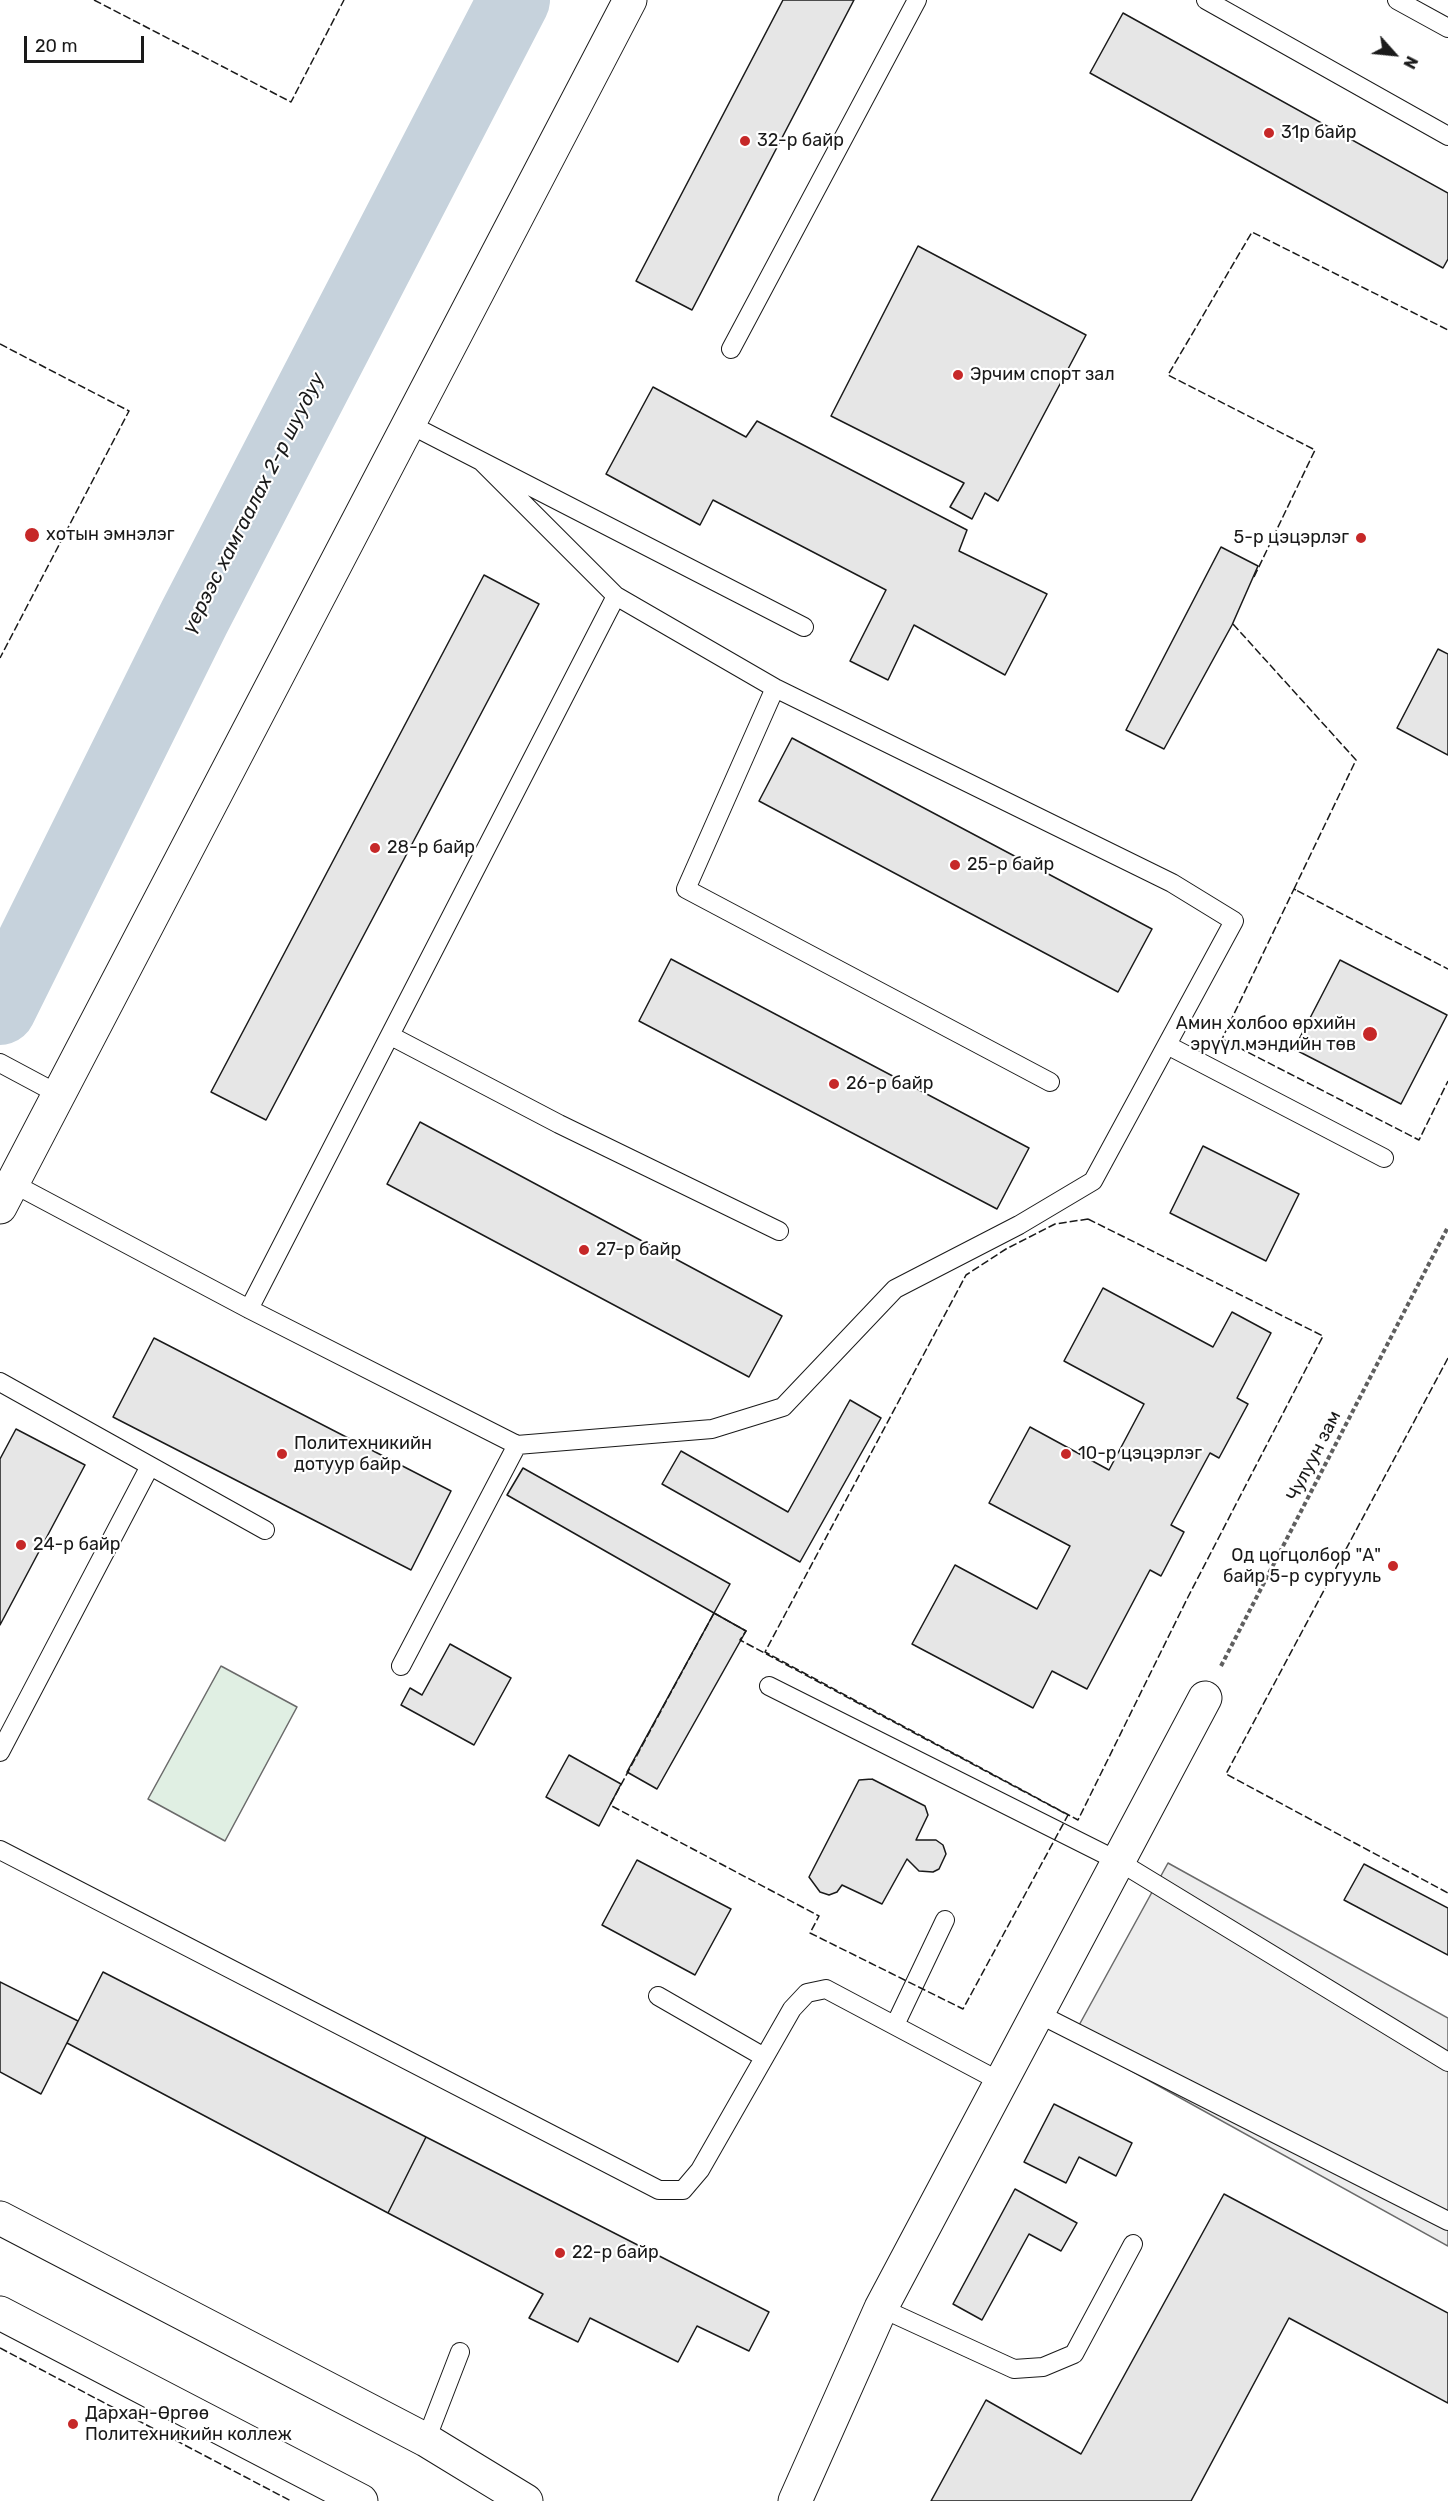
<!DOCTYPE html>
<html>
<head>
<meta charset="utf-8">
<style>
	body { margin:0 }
	#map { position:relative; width:1448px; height:2501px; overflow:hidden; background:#fff; font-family:Rubik,sans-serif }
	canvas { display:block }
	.north { position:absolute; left:1364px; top:24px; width:60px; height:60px; -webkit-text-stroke:4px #fff; paint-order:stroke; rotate:117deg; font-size:16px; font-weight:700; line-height:24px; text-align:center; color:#1a1a1a }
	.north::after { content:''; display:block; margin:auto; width:21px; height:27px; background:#1a1a1a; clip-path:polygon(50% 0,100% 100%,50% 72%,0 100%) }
	.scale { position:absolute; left:24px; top:36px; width:120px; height:27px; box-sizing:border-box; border:3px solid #1a1a1a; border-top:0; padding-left:8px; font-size:18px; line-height:21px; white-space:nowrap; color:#1a1a1a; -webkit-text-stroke:4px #fff; paint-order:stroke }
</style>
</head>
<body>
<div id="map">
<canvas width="1448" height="2501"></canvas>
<div class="north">N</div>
<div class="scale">20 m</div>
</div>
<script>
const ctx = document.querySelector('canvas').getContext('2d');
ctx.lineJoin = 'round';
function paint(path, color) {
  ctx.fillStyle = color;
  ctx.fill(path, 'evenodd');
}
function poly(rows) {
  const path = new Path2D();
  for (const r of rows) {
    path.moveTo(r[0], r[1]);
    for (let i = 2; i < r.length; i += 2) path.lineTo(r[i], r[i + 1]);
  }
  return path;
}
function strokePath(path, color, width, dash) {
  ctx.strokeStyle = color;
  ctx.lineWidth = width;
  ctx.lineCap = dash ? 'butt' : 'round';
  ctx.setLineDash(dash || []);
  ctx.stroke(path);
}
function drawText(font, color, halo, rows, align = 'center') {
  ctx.font = font + ' Rubik,sans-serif';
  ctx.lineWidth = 4.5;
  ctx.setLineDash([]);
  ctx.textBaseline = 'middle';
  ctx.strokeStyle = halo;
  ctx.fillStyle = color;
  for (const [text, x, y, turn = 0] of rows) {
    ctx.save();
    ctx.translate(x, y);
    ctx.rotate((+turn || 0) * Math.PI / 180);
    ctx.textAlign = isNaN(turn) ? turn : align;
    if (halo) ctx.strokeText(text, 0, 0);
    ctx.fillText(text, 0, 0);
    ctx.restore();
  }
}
const green = poly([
	[221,1666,297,1707,225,1841,148,1799,221,1666]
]);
const parking = poly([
	[1168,1863,1448,2018,1448,2246,1072,2038,1168,1863]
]);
const river = poly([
	[0,1009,194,618,514,0]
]);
const building = poly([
	[783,0,854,0,692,310,636,281,783,0],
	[1123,13,1448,193,1448,259,1443,268,1090,73,1123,13],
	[918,246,1086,335,998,501,985,493,972,519,950,507,964,483,831,416,918,246],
	[653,387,746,437,757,421,967,530,959,551,1047,594,1005,675,914,625,888,680,850,661,886,590,713,500,700,525,606,474,653,387],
	[1221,547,1258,566,1232,625,1164,749,1126,730,1221,547],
	[484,575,539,604,266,1120,211,1092,484,575],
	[1438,649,1448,654,1448,755,1397,728,1438,649],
	[792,738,1152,929,1118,992,759,801,792,738],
	[671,959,1029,1148,997,1209,639,1021,671,959],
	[1340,960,1447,1015,1401,1104,1294,1049,1340,960],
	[420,1122,782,1316,749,1377,387,1184,420,1122],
	[1203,1146,1299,1194,1266,1261,1170,1213,1203,1146],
	[1103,1288,1213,1347,1232,1312,1271,1333,1237,1398,1248,1404,1219,1458,1210,1453,1171,1525,1184,1532,1161,1576,1150,1570,1087,1689,1052,1671,1033,1708,912,1644,955,1565,1037,1609,1070,1546,989,1503,1030,1427,1109,1470,1144,1404,1064,1361,1103,1288],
	[154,1338,451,1491,411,1570,113,1417,154,1338],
	[850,1400,881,1418,800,1562,662,1484,681,1451,788,1512,850,1400],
	[16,1429,85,1465,0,1625,0,1459,16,1429],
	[523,1468,730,1584,714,1613,507,1495,523,1468],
	[714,1613,746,1631,657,1789,627,1772,714,1613],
	[450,1644,511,1678,474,1745,401,1705,410,1688,422,1695,450,1644],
	[569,1755,621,1784,599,1826,546,1797,569,1755],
	[872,1779,925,1806,928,1815,916,1840,936,1840,943,1845,946,1854,939,1869,933,1872,919,1871,907,1859,882,1904,842,1885,837,1892,829,1895,820,1892,809,1877,859,1780,872,1779],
	[637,1860,731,1909,695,1975,602,1925,637,1860],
	[1364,1864,1448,1908,1448,1955,1344,1900,1364,1864],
	[103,1972,426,2137,388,2213,67,2043,103,1972],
	[0,1982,78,2021,41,2094,0,2072,0,1982],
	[1054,2104,1132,2143,1116,2176,1079,2157,1066,2183,1024,2162,1054,2104],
	[426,2137,769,2312,749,2351,697,2326,678,2362,590,2318,578,2342,529,2318,543,2294,388,2213,426,2137],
	[1015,2189,1077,2223,1061,2251,1029,2234,982,2320,953,2304,1015,2189],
	[1224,2194,1448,2313,1448,2403,1289,2318,1191,2501,931,2501,986,2400,1081,2454,1224,2194]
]);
const path = poly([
	[1221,1666,1448,1227]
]);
const lane = poly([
	[1206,0,1448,136],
	[1397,0,1448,28],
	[731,349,917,0],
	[409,424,804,627],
	[775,688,686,889,1050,1082],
	[391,1036,559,1124,779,1231],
	[1167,1045,1384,1158],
	[0,1063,58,1094],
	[12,1183,249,1309,517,1445,712,1429,783,1407,895,1289,1019,1225,1093,1181,1234,921,1172,883,775,688,616,596],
	[249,1309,616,596,482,462],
	[0,1382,265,1530],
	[401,1666,517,1445],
	[769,1686,1118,1861,1448,2062],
	[0,1752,150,1466],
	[0,1850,659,2190,683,2190,700,2170,792,2009,807,1993,826,1989,1001,2082],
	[658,1996,764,2057],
	[1037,2013,1448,2221],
	[895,2025,945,1920],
	[881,2308,1014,2369,1043,2367,1074,2354,1133,2244],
	[426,2440,460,2352]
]);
const street = poly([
	[795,2501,881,2308,1205,1698]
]);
const secondary = poly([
	[0,1207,630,0],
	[0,2218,426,2440,526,2501],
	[0,2313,361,2501]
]);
const fence = poly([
	[94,0,291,102,344,0],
	[0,344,129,411,0,658],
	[1254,577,1315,450,1168,375,1252,232,1448,330],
	[1233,624,1356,760,1294,889,1448,969],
	[1296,890,1294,889,1222,1039,1419,1140,1448,1081],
	[1088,1219,1323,1336,1188,1597,1078,1820,765,1652,966,1275,1006,1249,1055,1224,1088,1219],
	[1448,1358,1226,1774,1448,1893],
	[714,1613,746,1631,740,1640,1068,1815,963,2009,810,1933,819,1916,610,1805,714,1613],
	[0,2348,291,2501]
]);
const markers = [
	[1269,133,6,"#c62828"],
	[745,141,6,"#c62828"],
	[958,375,6,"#c62828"],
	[32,535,8,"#c62828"],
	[1361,538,6,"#c62828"],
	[375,848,6,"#c62828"],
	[955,865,6,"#c62828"],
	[1370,1034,8,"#c62828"],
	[834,1084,6,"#c62828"],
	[584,1250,6,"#c62828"],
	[282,1454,6,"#c62828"],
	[1066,1454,6,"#c62828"],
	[21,1545,6,"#c62828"],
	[1393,1566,6,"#c62828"],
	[560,2253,6,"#c62828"],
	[73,2424,6,"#c62828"]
];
const poiNames = [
	["31р байр",1281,133],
	["32-р байр",757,141],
	["Эрчим спорт зал",970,375],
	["хотын эмнэлэг",46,535],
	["5-р цэцэрлэг",1349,538,"right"],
	["28-р байр",387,848],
	["25-р байр",967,865],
	["Амин холбоо өрхийн",1356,1024,"right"],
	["эрүүл мэндийн төв",1356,1045,"right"],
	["26-р байр",846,1084],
	["27-р байр",596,1250],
	["Политехникийн",294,1444],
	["дотуур байр",294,1465],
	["10-р цэцэрлэг",1078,1454],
	["24-р байр",33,1545],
	["Од цогцолбор \"А\"",1381,1556,"right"],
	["байр 5-р сургууль",1381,1577,"right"],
	["22-р байр",572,2253],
	["Дархан-Өргөө",85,2414],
	["Политехникийн коллеж",85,2435]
];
const streetNames = [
	["Чулуун зам",1314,1456,-63]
];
const waterNames = [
	["үерээс хамгаалах 2-р шуудуу",254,503,-63]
];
paint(green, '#e0efe3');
strokePath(green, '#6a6a6a', 1.5);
paint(parking, '#ededed');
strokePath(parking, '#6a6a6a', 1.5);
strokePath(river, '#c6d2dc', 72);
paint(building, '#e6e6e6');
strokePath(building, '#1a1a1a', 1.5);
strokePath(lane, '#1a1a1a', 20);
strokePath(street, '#1a1a1a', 35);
strokePath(secondary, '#1a1a1a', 35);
strokePath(path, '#5f5f5f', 4, [4.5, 3]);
strokePath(lane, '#fff', 18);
strokePath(street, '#fff', 33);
strokePath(secondary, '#fff', 33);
strokePath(fence, '#1a1a1a', 1.5, [8, 3]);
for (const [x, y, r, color] of markers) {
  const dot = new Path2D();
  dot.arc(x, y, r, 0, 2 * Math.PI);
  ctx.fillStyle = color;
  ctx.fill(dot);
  strokePath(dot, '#fff', 2);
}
drawText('18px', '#1a1a1a', '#fff', poiNames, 'left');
drawText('18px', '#1a1a1a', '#fff', streetNames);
drawText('italic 20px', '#1a1a1a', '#fff', waterNames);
</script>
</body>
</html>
